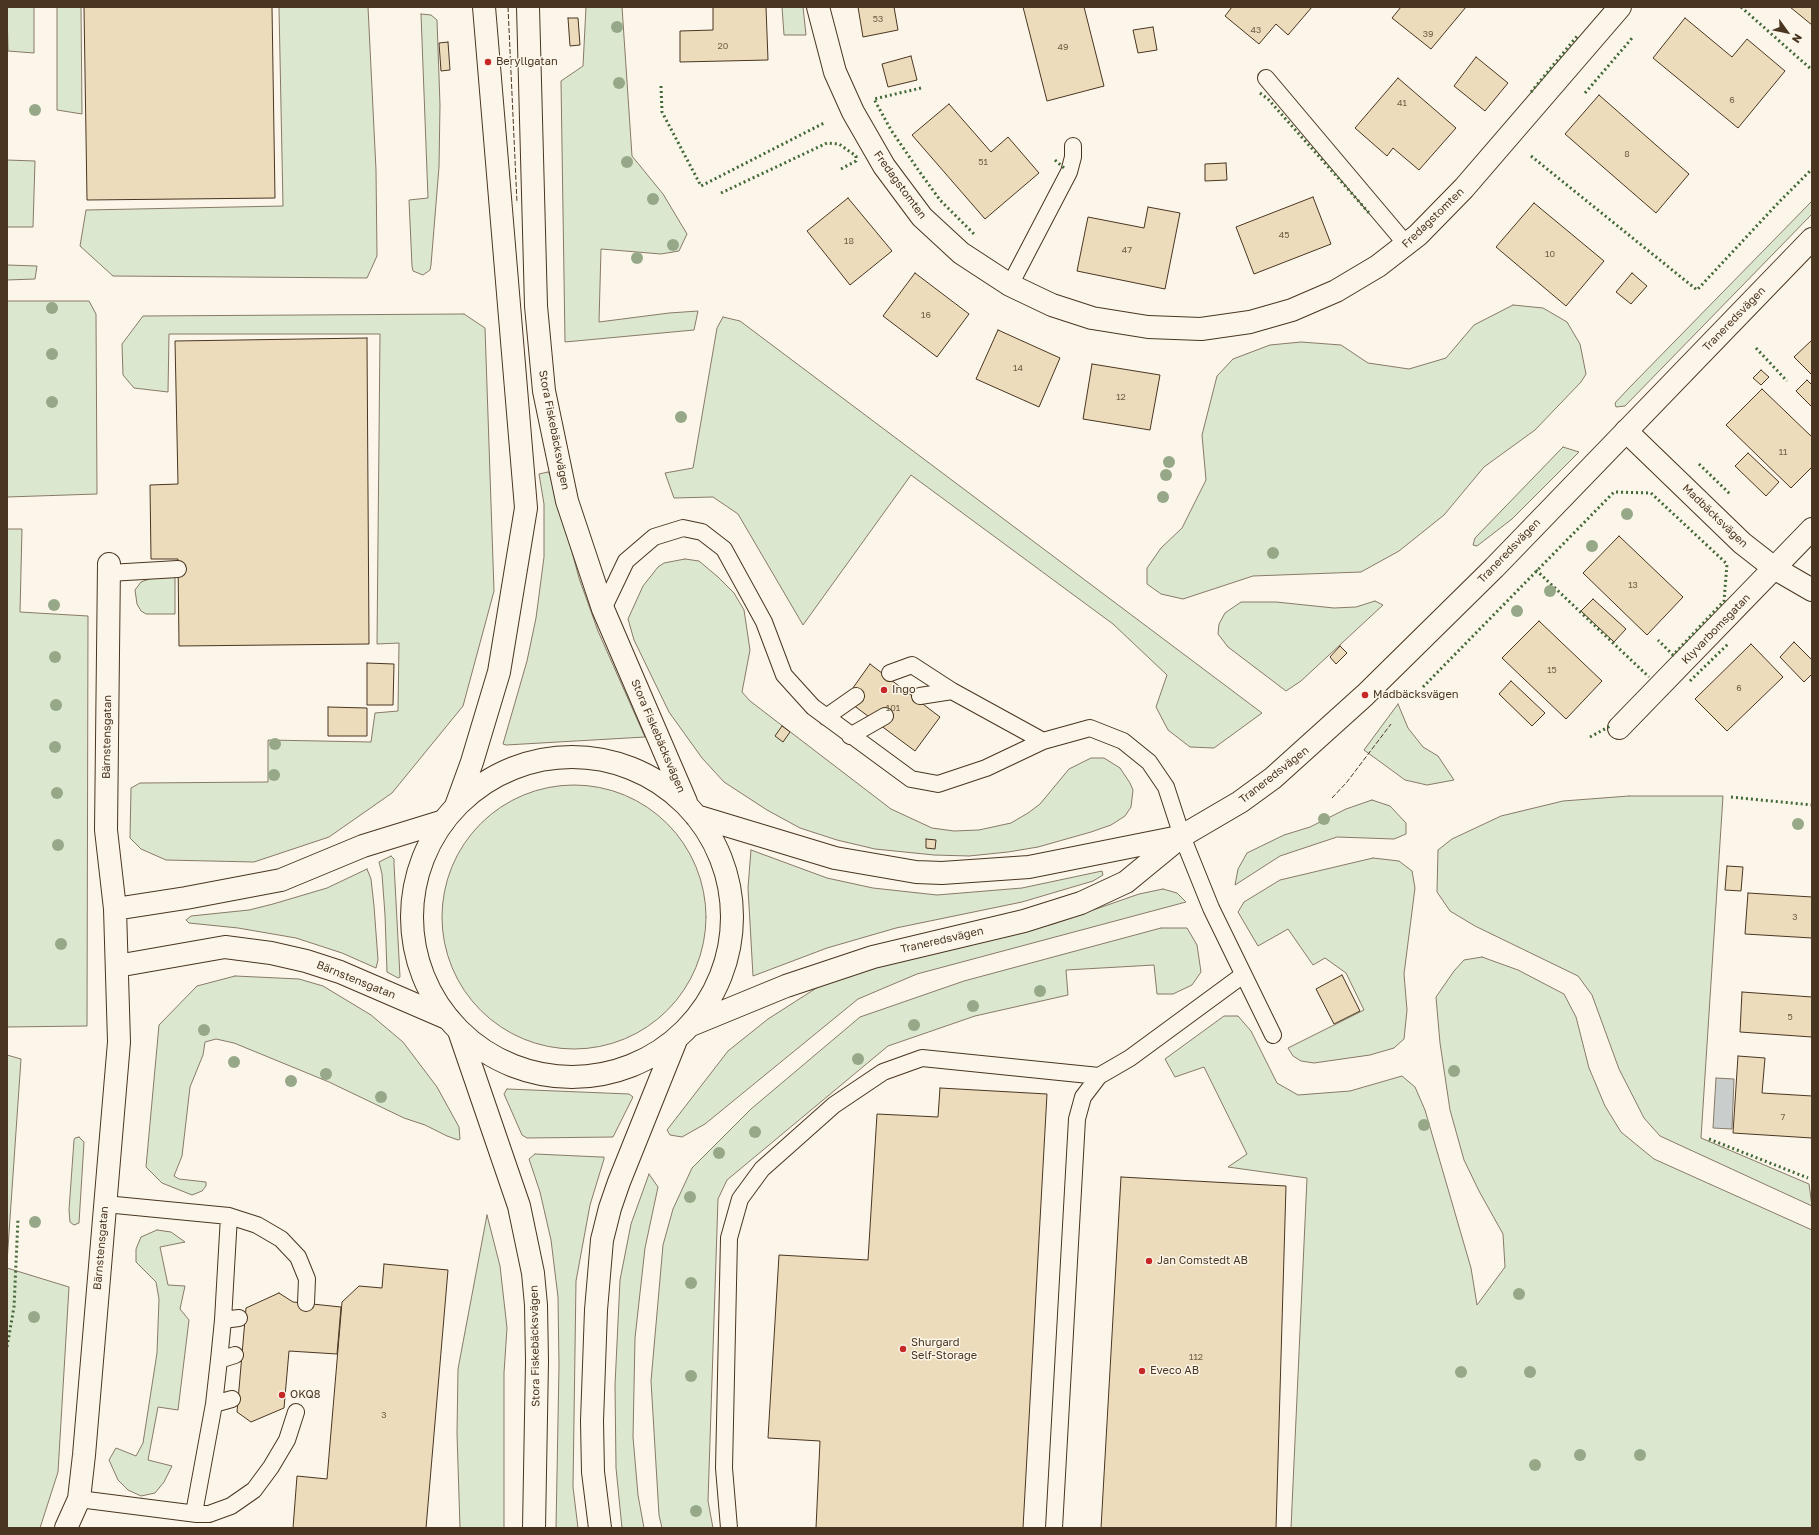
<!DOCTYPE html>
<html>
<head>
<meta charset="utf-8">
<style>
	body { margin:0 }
	#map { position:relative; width:1819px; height:1535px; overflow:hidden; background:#fbf6e9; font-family:"Golos Text",sans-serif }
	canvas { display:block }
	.frame { position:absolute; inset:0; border:8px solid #4a3520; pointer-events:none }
	.north { position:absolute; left:1767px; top:12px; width:40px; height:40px; -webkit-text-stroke:3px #fbf6e9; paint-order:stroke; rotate:123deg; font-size:11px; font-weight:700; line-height:16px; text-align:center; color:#4a3520 }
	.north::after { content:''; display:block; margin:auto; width:14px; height:18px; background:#4a3520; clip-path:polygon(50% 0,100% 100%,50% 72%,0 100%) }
</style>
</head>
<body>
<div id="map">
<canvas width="1819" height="1535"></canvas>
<div class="frame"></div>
<div class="north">N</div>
</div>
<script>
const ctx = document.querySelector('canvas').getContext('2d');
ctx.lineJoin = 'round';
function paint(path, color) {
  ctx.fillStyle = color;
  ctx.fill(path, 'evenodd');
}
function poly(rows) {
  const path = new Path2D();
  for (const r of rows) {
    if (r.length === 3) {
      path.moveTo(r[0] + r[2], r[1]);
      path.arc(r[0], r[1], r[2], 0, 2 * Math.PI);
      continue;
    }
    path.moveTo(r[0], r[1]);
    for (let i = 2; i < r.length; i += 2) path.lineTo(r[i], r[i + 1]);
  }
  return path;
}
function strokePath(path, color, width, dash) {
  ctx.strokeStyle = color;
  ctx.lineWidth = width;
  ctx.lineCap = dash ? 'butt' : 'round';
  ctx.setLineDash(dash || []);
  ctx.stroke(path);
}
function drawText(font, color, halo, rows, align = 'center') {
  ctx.font = font + ' "Golos Text",sans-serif';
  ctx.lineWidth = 3;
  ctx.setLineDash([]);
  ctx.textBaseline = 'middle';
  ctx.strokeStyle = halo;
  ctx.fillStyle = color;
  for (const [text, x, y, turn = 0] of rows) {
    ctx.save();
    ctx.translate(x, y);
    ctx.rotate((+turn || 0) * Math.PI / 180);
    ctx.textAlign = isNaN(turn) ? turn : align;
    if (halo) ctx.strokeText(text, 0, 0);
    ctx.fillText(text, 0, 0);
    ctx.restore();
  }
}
const green = poly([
	[7,7,34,7,34,53,8,51,7,7],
	[57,7,81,7,82,114,57,110,57,7],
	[279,7,368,7,376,170,377,256,367,278,113,276,80,246,86,210,283,206,279,7],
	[586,7,622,7,632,156,663,194,687,234,679,251,661,254,601,249,599,322,669,313,698,311,694,330,565,342,561,81,583,66,586,7],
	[782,7,803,7,806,35,784,35,782,7],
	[421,14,431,15,437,20,440,105,439,167,431,265,430,270,423,275,413,271,412,266,409,200,428,198,421,14],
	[7,160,35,161,33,227,7,227,7,160],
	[1812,201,1812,214,1625,406,1616,407,1615,403,1629,388,1812,201],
	[7,265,37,266,35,279,7,280,7,265],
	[7,301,89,301,96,314,97,494,7,497,7,301],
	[1513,305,1543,308,1567,322,1580,344,1586,374,1581,382,1535,430,1484,467,1444,515,1399,551,1361,572,1253,576,1183,599,1161,594,1147,584,1147,568,1161,548,1182,528,1206,480,1202,435,1217,376,1233,359,1270,345,1301,342,1341,345,1368,363,1409,369,1446,358,1474,325,1513,305],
	[464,314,485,328,494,591,463,706,392,793,329,837,254,862,166,860,141,849,130,838,131,788,140,783,268,782,268,740,371,742,375,713,398,711,399,643,377,644,380,334,169,334,168,392,134,388,123,375,122,344,143,316,464,314],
	[723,317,740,321,1262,713,1214,748,1190,747,1168,730,1156,707,1167,675,1113,624,911,475,803,625,738,514,713,497,674,498,665,473,693,468,717,328,723,317],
	[1563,447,1579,452,1512,519,1477,546,1473,545,1475,538,1563,447],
	[548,472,552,477,579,578,598,631,645,737,506,745,503,744,527,661,536,618,544,557,544,504,539,474,548,472],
	[7,529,22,529,20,612,88,616,87,1026,7,1027,7,529],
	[685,559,699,561,718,577,734,593,744,610,750,650,742,692,750,701,891,809,932,828,954,831,979,830,1011,823,1028,813,1040,804,1069,769,1091,758,1104,758,1120,768,1130,783,1133,790,1131,807,1125,816,1111,825,1091,832,1038,847,1008,852,969,856,934,855,875,849,837,840,800,828,767,810,724,782,702,758,669,712,634,640,628,619,643,586,658,567,664,563,685,559],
	[175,575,175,614,146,614,141,611,137,604,135,590,141,582,155,577,175,575],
	[1375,601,1383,605,1301,681,1286,691,1228,647,1218,634,1219,624,1225,613,1241,602,1276,602,1334,608,1356,607,1375,601],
	[1398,704,1408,728,1423,747,1438,756,1454,780,1427,785,1405,780,1364,750,1398,704],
	[574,917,132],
	[1629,796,1723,796,1701,1138,1809,1184,1812,1206,1660,1136,1644,1118,1619,1069,1592,995,1578,976,1475,926,1450,911,1437,892,1438,850,1452,839,1501,816,1563,801,1629,796],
	[1372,800,1390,806,1406,823,1406,834,1394,839,1337,837,1280,856,1235,885,1238,869,1247,853,1284,835,1310,827,1346,809,1372,800],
	[751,850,827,878,873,888,937,895,1022,888,1102,871,1103,875,1093,881,1022,902,896,928,827,948,753,976,748,888,751,850],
	[391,856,394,859,394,864,400,977,398,978,387,972,385,915,382,874,379,862,391,856],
	[1373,858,1399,861,1412,871,1415,888,1404,974,1407,1010,1404,1039,1394,1048,1370,1055,1314,1063,1301,1061,1293,1056,1288,1048,1364,1010,1346,973,1325,958,1313,965,1288,929,1258,946,1238,912,1244,902,1280,880,1373,858],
	[367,869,371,879,374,906,378,960,376,968,342,953,296,938,238,928,189,923,186,920,191,916,249,910,273,904,327,888,367,869],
	[1163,889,1177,893,1186,902,917,974,858,999,705,1124,682,1137,670,1135,667,1130,728,1051,768,1019,832,978,1053,924,1139,894,1163,889],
	[1161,928,1187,928,1197,945,1201,972,1192,985,1173,994,1157,994,1154,965,1066,970,1068,995,975,1016,888,1046,727,1180,718,1199,708,1501,713,1528,662,1528,659,1515,651,1381,663,1245,673,1209,692,1168,751,1109,860,1017,964,981,1161,928],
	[1482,957,1518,970,1564,994,1576,1017,1589,1068,1605,1106,1621,1132,1654,1159,1812,1230,1812,1528,1291,1528,1307,1178,1228,1167,1247,1154,1204,1067,1175,1077,1165,1059,1224,1016,1238,1016,1251,1031,1277,1083,1298,1095,1350,1091,1402,1076,1415,1087,1425,1110,1471,1268,1477,1305,1505,1267,1503,1234,1479,1191,1464,1160,1450,1110,1440,1043,1436,997,1454,971,1464,960,1482,957],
	[235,976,299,979,323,986,371,1015,403,1042,437,1087,459,1127,460,1139,458,1140,447,1136,425,1125,404,1118,329,1082,234,1043,216,1039,205,1042,203,1055,190,1087,182,1156,174,1176,179,1179,206,1182,206,1186,202,1191,192,1195,162,1183,146,1167,159,1025,197,986,235,976],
	[7,1055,21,1059,7,1262,7,1055],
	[507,1089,629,1094,633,1097,613,1137,527,1138,522,1135,504,1094,507,1089],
	[79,1137,84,1142,79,1223,74,1225,70,1222,69,1210,74,1140,75,1138,79,1137],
	[535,1154,600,1157,604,1157,604,1159,590,1205,576,1281,573,1487,578,1528,556,1528,559,1366,558,1297,551,1240,540,1192,529,1159,535,1154],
	[649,1174,658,1187,645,1248,635,1338,633,1437,638,1495,644,1528,622,1528,616,1468,615,1385,620,1280,631,1224,649,1174],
	[487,1215,500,1266,507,1328,504,1373,504,1528,460,1528,457,1433,458,1369,487,1215],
	[157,1230,171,1232,185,1242,160,1247,168,1285,185,1286,180,1309,189,1320,178,1410,158,1407,148,1460,172,1466,164,1482,155,1493,141,1496,128,1490,118,1480,109,1460,116,1448,136,1456,143,1443,157,1353,159,1299,156,1282,136,1262,136,1249,141,1237,157,1230],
	[7,1268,69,1287,58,1472,40,1528,7,1528,7,1268]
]);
const water = poly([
	[1716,1078,1734,1079,1732,1129,1713,1128,1716,1078]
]);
const building = poly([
	[84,7,272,7,275,198,87,200,84,7],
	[713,7,766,7,768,60,680,62,680,31,713,30,713,7],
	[858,7,894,7,898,30,863,37,858,7],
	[1023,7,1084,7,1104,86,1047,101,1023,7],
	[1232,7,1312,7,1288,35,1276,24,1259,44,1225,16,1232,7],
	[1401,7,1466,7,1431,49,1392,18,1401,7],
	[1790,7,1812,7,1812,25,1790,7],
	[568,18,578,18,580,45,570,46,568,18],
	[1685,18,1732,57,1747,39,1785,71,1738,128,1653,58,1685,18],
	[1153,27,1157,50,1138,53,1133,30,1153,27],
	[448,42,450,70,441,71,439,43,448,42],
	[911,56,917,80,888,87,882,64,911,56],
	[1476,57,1508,83,1485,111,1454,86,1476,57],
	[1398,78,1456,128,1419,170,1393,148,1387,156,1355,128,1398,78],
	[1599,95,1689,174,1656,213,1565,134,1599,95],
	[949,104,991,152,1008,137,1039,173,985,219,912,135,949,104],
	[1226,163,1227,180,1205,181,1205,164,1226,163],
	[1313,197,1331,244,1254,274,1236,227,1313,197],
	[848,198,892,251,850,285,807,231,848,198],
	[1534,203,1604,261,1566,306,1496,247,1534,203],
	[1148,207,1180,213,1165,289,1077,271,1088,217,1144,228,1148,207],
	[915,273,969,314,937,357,883,316,915,273],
	[1632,273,1647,286,1631,304,1616,292,1632,273],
	[998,330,1060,358,1039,407,976,379,998,330],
	[367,338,369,644,179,646,178,559,151,559,150,485,178,484,175,341,367,338],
	[1812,340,1812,375,1794,357,1812,340],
	[1092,364,1160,375,1150,430,1083,419,1092,364],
	[1761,370,1769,377,1761,385,1753,378,1761,370],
	[1807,380,1812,385,1812,407,1796,391,1807,380],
	[1762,389,1812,437,1812,467,1791,488,1726,425,1762,389],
	[1748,453,1779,482,1766,496,1735,466,1748,453],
	[1619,536,1683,597,1647,635,1583,573,1619,536],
	[1593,599,1626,629,1614,642,1581,611,1593,599],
	[1539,621,1602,681,1566,719,1502,658,1539,621],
	[1794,642,1812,660,1812,674,1804,682,1780,657,1794,642],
	[1751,644,1783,677,1727,731,1695,699,1751,644],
	[1340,646,1347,653,1336,664,1330,657,1340,646],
	[367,663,394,664,393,705,367,705,367,663],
	[870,664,940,717,915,751,845,699,870,664],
	[1511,681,1545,713,1532,726,1499,694,1511,681],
	[328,707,367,708,367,736,328,736,328,707],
	[782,726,790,732,783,742,775,736,782,726],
	[926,839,936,840,935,849,926,848,926,839],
	[1727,866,1743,867,1741,891,1725,890,1727,866],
	[1748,893,1812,897,1812,938,1745,934,1748,893],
	[1342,975,1360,1011,1334,1024,1316,989,1342,975],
	[1742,992,1812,997,1812,1037,1740,1032,1742,992],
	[1738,1056,1765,1058,1762,1093,1812,1096,1812,1138,1733,1133,1738,1056],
	[940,1088,1047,1094,1023,1528,816,1528,820,1441,768,1438,779,1255,868,1260,877,1114,938,1117,940,1088],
	[1121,1177,1286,1186,1276,1528,1101,1528,1121,1177],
	[384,1264,448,1270,426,1528,293,1528,297,1476,327,1479,342,1302,359,1286,382,1288,384,1264],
	[279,1293,293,1302,341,1307,337,1354,289,1351,284,1408,251,1422,237,1412,246,1308,279,1293]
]);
const lane = poly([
	[1266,78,1406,244],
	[1010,285,1069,172,1073,157,1073,146],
	[109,573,178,569],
	[603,609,626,561,654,537,683,528,702,532,724,549,764,622,784,675,813,707,911,779,938,784,986,768,1043,741,1090,728,1123,741,1149,762,1166,787,1182,836,1211,908,1273,1035],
	[890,673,912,665,952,691],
	[920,696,952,691,1043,741],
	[826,717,856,696],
	[850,736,885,716],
	[105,1204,229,1216,257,1225,281,1239,298,1257,307,1279,306,1303],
	[223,1320,229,1216],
	[219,1360,223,1320,239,1318],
	[214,1404,219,1360,235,1355],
	[79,1499,197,1514,209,1514,231,1506,254,1490,271,1467,287,1440,296,1412],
	[194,1513,214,1404,232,1399],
	[729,1528,724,1468,729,1238,740,1199,762,1169,834,1105,883,1072,922,1058,1099,1076],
	[1054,1528,1077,1119,1083,1097,1099,1076,1130,1058,1243,975]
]);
const street = poly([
	[818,7,835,72,853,112,884,166,922,217,961,253,1010,285,1052,305,1092,318,1148,327,1201,329,1250,322,1292,310,1336,291,1378,266,1418,235,1464,188,1620,7],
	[1626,431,1742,543,1774,568,1812,590],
	[1619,728,1812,529],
	[115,909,186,898,281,880,363,846,444,821],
	[117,966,225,947,271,953,306,961,340,972,449,1019],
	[66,1528,79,1499,84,1455,119,1042,115,909,106,830,109,564]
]);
const secondary = poly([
	[528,7,536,306,544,391,567,501,603,609,686,802],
	[572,917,160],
	[456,806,472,762,499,672,526,508,484,7],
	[696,816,835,858,916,872,942,873,1029,867,1179,837],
	[691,1025,786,986,873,957,1024,921,1081,903,1126,882,1182,836,1240,802,1273,778,1365,695,1494,568,1812,239],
	[459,1031,519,1206,533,1273,536,1305,537,1361,534,1528],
	[600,1528,593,1472,592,1421,596,1310,602,1240,610,1208,619,1182,676,1040]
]);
const hedge = poly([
	[1741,7,1812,70],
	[661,86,662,112,701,186,824,123],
	[921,88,874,99,891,130,919,171,940,200,975,235],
	[1531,92,1578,35],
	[1260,93,1268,99,1370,214],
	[1585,93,1633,37],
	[1531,156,1697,290,1779,202,1812,169],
	[1055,160,1064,168],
	[721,193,827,143,839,144,856,156,856,161,841,169],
	[1756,348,1787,381],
	[1699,464,1730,494],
	[1536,570,1649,677],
	[1690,681,1729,643],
	[1423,687,1614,492,1651,493,1727,564,1724,601,1673,655,1658,640],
	[1590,737,1612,725],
	[1731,797,1812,805],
	[1709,1139,1808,1178],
	[7,1347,14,1307,18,1219]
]);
const fence = poly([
	[508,7,517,203],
	[1332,798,1347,782,1391,724]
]);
const trees = [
	[617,27],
	[619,83],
	[35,110],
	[627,162],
	[653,199],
	[673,245],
	[637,258],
	[52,308],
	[52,354],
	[52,402],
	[681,417],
	[1169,462],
	[1166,475],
	[1163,497],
	[1627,514],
	[1592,546],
	[1273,553],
	[1550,591],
	[54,605],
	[1517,611],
	[55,657],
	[56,705],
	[275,744],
	[55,747],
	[274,775],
	[57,793],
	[1324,819],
	[1798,824],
	[58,845],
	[61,944],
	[1040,991],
	[973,1006],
	[914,1025],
	[204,1030],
	[858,1059],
	[234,1062],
	[1454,1071],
	[326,1074],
	[291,1081],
	[381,1097],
	[1424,1125],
	[755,1132],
	[719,1153],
	[690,1197],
	[35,1222],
	[691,1283],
	[1519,1294],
	[34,1317],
	[1461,1372],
	[1530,1372],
	[691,1376],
	[1580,1455],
	[1640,1455],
	[1535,1465],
	[696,1511]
];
const markers = [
	[488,62,4,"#c62828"],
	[884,690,4,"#c62828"],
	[1365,695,4,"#c62828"],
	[1149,1261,4,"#c62828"],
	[903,1349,4,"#c62828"],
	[1142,1371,4,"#c62828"],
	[282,1395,4,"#c62828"]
];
const numberNames = [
	["53",878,19],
	["43",1256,30],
	["39",1428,34],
	["20",723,46],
	["49",1063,47],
	["6",1732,100],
	["41",1402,103],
	["8",1627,154],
	["51",983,162],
	["45",1284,235],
	["18",849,241],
	["47",1127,250],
	["10",1550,254],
	["16",926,315],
	["14",1018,368],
	["12",1121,397],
	["11",1783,452],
	["13",1633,585],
	["15",1552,670],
	["6",1739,688],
	["101",893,708],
	["3",1795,917],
	["5",1790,1017],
	["7",1783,1117],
	["112",1196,1357],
	["3",384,1415]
];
const poiNames = [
	["Beryllgatan",496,62],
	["Ingo",892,690],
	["Madbäcksvägen",1373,695],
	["Jan Comstedt AB",1157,1261],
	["Shurgard",911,1343],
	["Self-Storage",911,1356],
	["Eveco AB",1150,1371],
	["OKQ8",290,1395]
];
const streetNames = [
	["Fredagstomten",900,185,54],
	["Fredagstomten",1433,218,-44],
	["Traneredsvägen",1734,319,-46],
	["Stora Fiskebäcksvägen",554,430,79],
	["Madbäcksvägen",1715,516,44],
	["Traneredsvägen",1509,551,-46],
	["Klyvarbomsgatan",1716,629,-46],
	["Stora Fiskebäcksvägen",658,736,67],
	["Bärnstensgatan",107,737,-89],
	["Traneredsvägen",1274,775,-38],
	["Traneredsvägen",942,940,-13],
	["Bärnstensgatan",356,980,22],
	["Bärnstensgatan",101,1248,-85],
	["Stora Fiskebäcksvägen",535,1346,-91]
];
paint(green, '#dce7d0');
strokePath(green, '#887966', 1);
paint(water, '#c9cecd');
strokePath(water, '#887966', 1);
paint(building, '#ecdcbc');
strokePath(building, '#4a3520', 1);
strokePath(lane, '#4a3520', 18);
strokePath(street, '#4a3520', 24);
strokePath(secondary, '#4a3520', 24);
strokePath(lane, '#fbf6e9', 16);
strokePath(street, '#fbf6e9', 22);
strokePath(secondary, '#fbf6e9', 22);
strokePath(hedge, '#436837', 3, [2, 3]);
strokePath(fence, '#4a3520', 1, [5, 2]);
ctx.fillStyle = '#96a887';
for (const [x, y] of trees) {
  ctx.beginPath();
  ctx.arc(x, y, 6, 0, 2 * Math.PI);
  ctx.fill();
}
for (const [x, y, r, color] of markers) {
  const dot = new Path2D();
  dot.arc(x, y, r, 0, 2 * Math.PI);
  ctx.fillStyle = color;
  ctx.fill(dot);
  strokePath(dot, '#fbf6e9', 1.5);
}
drawText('9px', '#725f47', null, numberNames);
drawText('11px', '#4a3520', '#fbf6e9', poiNames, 'left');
drawText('11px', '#4a3520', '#fbf6e9', streetNames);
</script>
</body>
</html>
